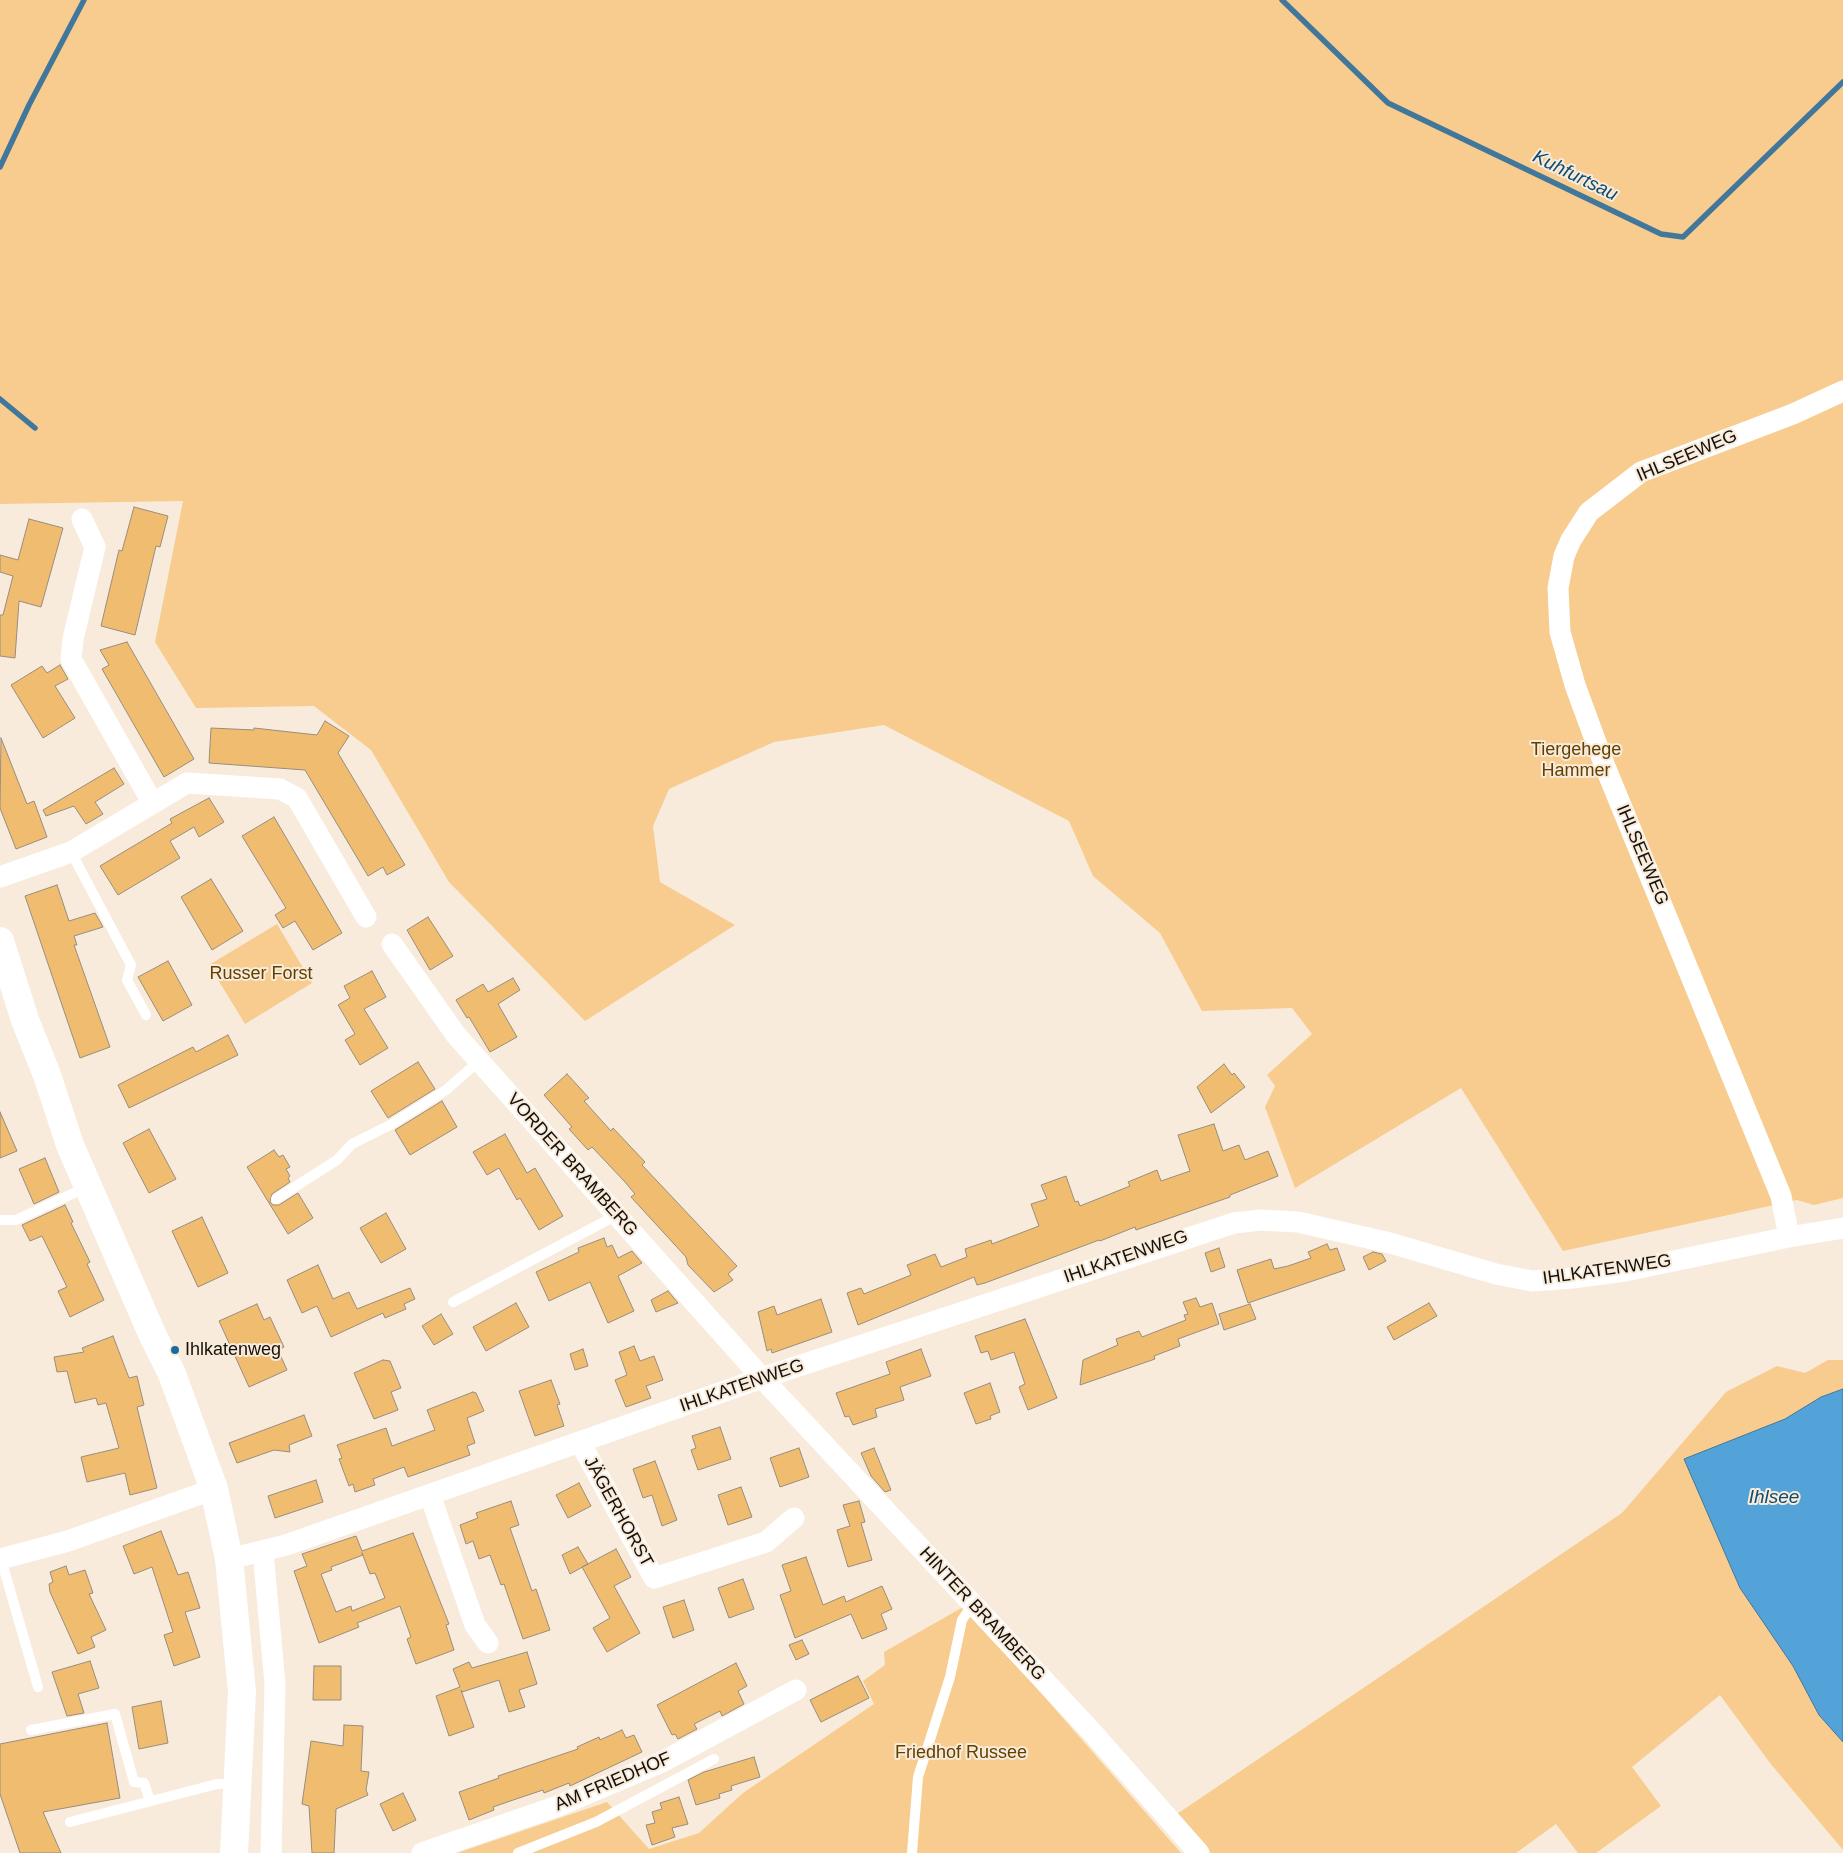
<!DOCTYPE html>
<html>
<head>
<meta charset="utf-8">
<style>
	body { margin:0 }
	canvas { display:block; background:#f8ebdb }
</style>
</head>
<body>
<canvas width="1843" height="1853"></canvas>
<script>
const ctx = document.querySelector('canvas').getContext('2d');
ctx.lineJoin = 'round';
function paint(path, color) {
  ctx.fillStyle = color;
  ctx.fill(path, 'evenodd');
}
function poly(rows) {
  const path = new Path2D();
  for (const r of rows) {
    path.moveTo(r[0], r[1]);
    for (let i = 2; i < r.length; i += 2) path.lineTo(r[i], r[i + 1]);
  }
  return path;
}
function strokePath(path, color, width, dash) {
  ctx.strokeStyle = color;
  ctx.lineWidth = width;
  ctx.lineCap = dash ? 'butt' : 'round';
  ctx.setLineDash(dash || []);
  ctx.stroke(path);
}
function drawText(font, color, halo, rows, align = 'center') {
  ctx.font = font + ' Arial,sans-serif';
  ctx.lineWidth = 4;
  ctx.setLineDash([]);
  ctx.textBaseline = 'middle';
  ctx.strokeStyle = halo;
  ctx.fillStyle = color;
  for (const [text, x, y, turn = 0] of rows) {
    ctx.save();
    ctx.translate(x, y);
    ctx.rotate((+turn || 0) * Math.PI / 180);
    ctx.textAlign = isNaN(turn) ? turn : align;
    if (halo) ctx.strokeText(text, 0, 0);
    ctx.fillText(text, 0, 0);
    ctx.restore();
  }
}
const green = poly([
	[0,0,1843,0,1843,1198,1814,1205,1797,1200,1563,1251,1461,1088,1295,1188,1265,1107,1275,1086,1267,1075,1312,1034,1292,1008,1202,1011,1160,933,1093,876,1069,821,884,725,774,742,669,789,653,826,660,882,735,925,585,1021,449,882,371,750,314,706,196,708,155,642,183,501,0,504],
	[277,924,312,983,245,1024,209,965],
	[1828,1360,1843,1360,1843,1389,1821,1397,1785,1419,1685,1459,1740,1588,1793,1666,1819,1715,1843,1742,1843,1850,1770,1763,1720,1695,1632,1767,1661,1806,1596,1853,1578,1853,1556,1824,1516,1853,1211,1853,1177,1814,1622,1513,1726,1392,1777,1366,1805,1373],
	[965,1606,1181,1853,457,1853,607,1802,649,1849,699,1833,743,1793,874,1704,863,1681,885,1665,884,1652]
]);
const water = poly([
	[1843,1389,1843,1742,1819,1715,1793,1666,1740,1588,1684,1459,1785,1419,1821,1397,1843,1389]
]);
const stream = poly([
	[1282,0,1388,103,1661,234,1683,237,1843,82],
	[0,167,29,105,84,0],
	[0,399,35,428]
]);
const building = poly([
	[134,507,168,516,160,547,156,546,135,635,101,626,119,550,122,551,134,507],
	[29,519,63,528,41,607,19,601,15,658,0,656,0,615,3,615,13,576,0,572,0,555,18,560,29,519],
	[127,642,194,759,164,777,102,669,109,665,100,650,127,642],
	[60,665,68,679,55,686,75,718,43,738,11,685,42,666,47,673,60,665],
	[325,721,349,736,338,753,405,865,387,875,383,867,368,876,305,770,209,763,211,728,254,730,254,728,317,735,325,721],
	[1,738,27,804,34,801,47,837,16,849,0,808,1,738],
	[114,768,124,784,95,802,103,814,86,824,74,806,46,816,43,810,114,768],
	[209,798,224,822,199,837,194,827,170,841,180,858,118,895,100,866,172,823,170,819,209,798],
	[274,817,342,933,313,950,295,921,283,928,275,915,286,908,242,836,274,817],
	[211,879,243,931,212,950,181,897,211,879],
	[57,885,69,921,95,913,103,927,74,936,77,945,74,945,110,1047,80,1058,25,896,57,885],
	[428,917,453,956,430,970,407,930,428,917],
	[168,961,192,1005,163,1021,138,977,168,961],
	[372,971,386,997,364,1009,388,1048,360,1065,345,1040,355,1034,338,1005,350,998,344,986,372,971],
	[513,978,520,990,498,1004,517,1037,490,1052,469,1017,467,1018,456,1000,483,984,488,992,513,978],
	[228,1035,238,1055,129,1108,118,1085,193,1047,196,1052,228,1035],
	[418,1062,435,1089,388,1118,371,1091,418,1062],
	[1224,1064,1232,1075,1234,1073,1245,1087,1211,1113,1197,1087,1224,1064],
	[567,1074,589,1098,584,1101,611,1131,613,1128,645,1162,642,1165,737,1266,728,1274,733,1280,714,1292,688,1265,686,1257,631,1197,635,1194,625,1182,592,1147,588,1150,569,1129,572,1127,544,1095,567,1074],
	[442,1101,457,1127,410,1155,395,1130,442,1101],
	[0,1112,17,1151,0,1158,0,1112],
	[1214,1124,1223,1151,1239,1145,1245,1160,1268,1151,1278,1176,1230,1195,1230,1197,1136,1230,1135,1227,1100,1241,1099,1240,985,1283,977,1285,974,1277,858,1325,847,1293,861,1288,864,1294,911,1275,907,1265,935,1254,941,1267,967,1257,965,1249,991,1240,992,1244,1039,1226,1031,1204,1047,1199,1041,1185,1066,1176,1075,1202,1078,1201,1080,1206,1130,1186,1128,1182,1157,1170,1161,1181,1190,1171,1178,1135,1214,1124],
	[149,1129,176,1179,149,1193,123,1143,149,1129],
	[505,1134,527,1173,535,1168,563,1216,539,1230,520,1198,517,1200,499,1168,487,1175,473,1152,505,1134],
	[274,1150,279,1157,283,1155,290,1167,286,1169,290,1176,288,1178,290,1182,272,1194,270,1202,273,1205,279,1205,298,1193,313,1218,288,1234,247,1167,274,1150],
	[45,1158,59,1192,34,1204,19,1169,45,1158],
	[65,1205,73,1222,71,1223,90,1262,87,1264,104,1300,70,1317,58,1291,67,1287,42,1236,30,1241,22,1225,65,1205],
	[386,1213,406,1249,381,1263,360,1228,386,1213],
	[202,1217,228,1273,198,1287,172,1231,202,1217],
	[604,1238,607,1247,612,1245,618,1258,632,1251,642,1263,618,1276,634,1311,608,1323,590,1282,549,1301,536,1272,579,1252,578,1248,604,1238],
	[1327,1244,1330,1250,1337,1248,1345,1270,1248,1303,1237,1270,1271,1259,1274,1269,1288,1266,1311,1258,1308,1252,1327,1244],
	[1219,1248,1225,1267,1211,1272,1205,1253,1219,1248],
	[1373,1252,1382,1254,1386,1261,1369,1270,1363,1257,1373,1252],
	[318,1265,333,1299,349,1292,357,1309,410,1288,415,1299,404,1304,406,1309,385,1318,383,1313,331,1337,317,1306,302,1313,287,1280,318,1265],
	[668,1291,678,1303,656,1312,651,1300,668,1291],
	[1196,1298,1200,1307,1212,1303,1219,1324,1178,1339,1180,1346,1154,1356,1155,1359,1080,1385,1083,1360,1118,1345,1116,1339,1139,1331,1142,1337,1186,1320,1184,1315,1188,1314,1183,1302,1196,1298],
	[821,1299,832,1332,772,1353,771,1349,767,1351,758,1312,774,1306,777,1315,821,1299],
	[516,1303,529,1327,486,1351,473,1327,516,1303],
	[1429,1303,1437,1316,1394,1340,1387,1327,1429,1303],
	[257,1304,264,1320,270,1317,284,1347,278,1350,287,1370,249,1387,219,1321,257,1304],
	[1250,1304,1256,1319,1224,1330,1219,1314,1250,1304],
	[441,1314,453,1334,434,1345,422,1326,441,1314],
	[1025,1319,1057,1398,1028,1410,1019,1387,1025,1384,1014,1352,991,1360,988,1351,981,1353,975,1336,1025,1319],
	[113,1336,129,1378,137,1376,144,1405,137,1407,157,1488,130,1495,125,1473,87,1482,81,1457,119,1448,106,1403,98,1405,96,1398,75,1403,67,1371,57,1372,54,1357,84,1352,82,1348,113,1336],
	[634,1346,640,1361,654,1356,663,1380,646,1386,651,1398,626,1407,615,1380,627,1375,619,1352,634,1346],
	[583,1349,588,1366,575,1370,570,1354,583,1349],
	[921,1349,931,1376,900,1387,904,1400,875,1409,877,1417,853,1425,849,1416,845,1417,836,1393,890,1374,886,1362,921,1349],
	[383,1360,390,1361,401,1388,391,1392,398,1410,374,1419,354,1373,383,1360],
	[551,1380,560,1404,557,1405,564,1426,535,1436,519,1391,551,1380],
	[990,1383,1000,1412,990,1416,991,1419,976,1424,964,1393,990,1383],
	[473,1392,476,1393,484,1411,467,1418,475,1443,467,1446,470,1455,408,1477,404,1467,373,1479,375,1485,355,1492,353,1484,349,1486,339,1459,342,1458,337,1445,386,1428,392,1446,435,1430,427,1410,473,1392],
	[304,1415,312,1436,289,1445,290,1452,274,1450,237,1463,229,1443,304,1415],
	[720,1427,731,1459,698,1470,691,1450,696,1448,692,1436,720,1427],
	[799,1448,809,1477,780,1487,770,1458,799,1448],
	[874,1448,891,1490,885,1492,871,1476,861,1453,874,1448],
	[655,1461,677,1520,662,1526,652,1495,643,1498,633,1469,655,1461],
	[316,1480,323,1502,275,1518,268,1496,316,1480],
	[579,1483,591,1506,568,1518,556,1495,579,1483],
	[741,1487,752,1517,728,1525,718,1495,741,1487],
	[511,1501,519,1525,510,1528,532,1591,536,1589,550,1630,523,1639,504,1584,501,1585,490,1555,479,1559,473,1541,466,1544,460,1525,478,1518,476,1513,511,1501],
	[859,1501,865,1522,861,1523,872,1560,848,1567,837,1530,850,1526,843,1505,859,1501],
	[161,1531,178,1575,188,1572,200,1608,185,1612,200,1657,174,1666,164,1635,173,1632,152,1567,134,1574,123,1546,161,1531],
	[413,1533,449,1624,446,1625,454,1650,416,1664,407,1639,411,1637,400,1606,357,1623,359,1627,319,1643,294,1571,307,1566,302,1554,356,1536,362,1551,413,1533],
	[362,1553,370,1574,375,1573,385,1598,352,1611,351,1606,336,1612,321,1574,332,1570,331,1567,363,1555,362,1553],
	[578,1547,588,1564,570,1574,562,1555,578,1547],
	[616,1549,631,1577,614,1586,640,1633,607,1652,593,1628,610,1618,582,1567,616,1549],
	[806,1557,823,1605,844,1596,846,1602,882,1586,892,1609,881,1614,887,1629,862,1639,851,1614,795,1638,780,1595,791,1591,782,1565,806,1557],
	[66,1566,69,1575,85,1570,93,1593,89,1594,106,1630,91,1637,95,1647,78,1654,50,1592,49,1584,53,1582,50,1572,66,1566],
	[743,1579,754,1609,729,1618,718,1588,743,1579],
	[684,1600,694,1630,673,1638,663,1607,684,1600],
	[802,1640,809,1654,796,1660,789,1645,802,1640],
	[527,1652,537,1684,519,1690,525,1707,509,1712,499,1680,462,1692,461,1690,474,1727,449,1736,436,1696,460,1687,453,1669,469,1662,472,1668,527,1652],
	[90,1661,99,1688,78,1694,84,1713,67,1716,52,1672,90,1661],
	[736,1663,747,1686,738,1691,744,1704,722,1716,720,1711,694,1724,697,1729,678,1739,675,1734,672,1735,657,1705,736,1663],
	[314,1666,341,1666,341,1700,313,1700,314,1666],
	[858,1676,869,1698,821,1722,810,1700,858,1676],
	[161,1701,168,1743,139,1749,132,1707,161,1701],
	[107,1723,120,1798,43,1812,61,1853,20,1853,0,1794,0,1744,107,1723],
	[344,1725,363,1726,361,1771,369,1772,366,1790,368,1795,336,1809,334,1853,312,1853,309,1806,302,1804,311,1741,343,1746,344,1725],
	[622,1730,626,1738,634,1735,642,1752,570,1786,569,1783,544,1793,543,1790,519,1798,493,1807,494,1810,469,1820,459,1792,499,1778,498,1776,578,1749,577,1747,599,1737,600,1740,622,1730],
	[754,1757,760,1777,731,1786,732,1790,719,1794,720,1798,696,1805,688,1780,704,1772,754,1757],
	[403,1793,416,1820,393,1831,380,1804,403,1793],
	[679,1797,688,1824,672,1828,675,1837,652,1845,646,1825,655,1823,652,1812,662,1809,660,1803,679,1797]
]);
const lane = poly([
	[71,852,131,965,127,980,146,1015],
	[276,1199,337,1160,352,1144,392,1124,446,1090,479,1061],
	[0,1220,16,1220,87,1187],
	[453,1302,617,1215],
	[1,1559,38,1687],
	[31,1730,115,1714,134,1782,144,1783,150,1801],
	[70,1822,217,1784,237,1784],
	[518,1853,596,1822,714,1759],
	[912,1853,918,1777,950,1677,962,1620,973,1604]
]);
const street = poly([
	[82,519,95,547,73,639,71,659,152,802],
	[0,877,71,852,187,783,280,789,297,798,366,917],
	[392,944,456,1035,762,1378,1092,1732,1199,1853],
	[1789,1237,1781,1196,1604,764,1575,685,1560,632,1558,588,1564,556,1571,540,1589,512,1641,472,1793,414,1843,391],
	[580,1442,654,1578,766,1542,794,1518],
	[430,1495,475,1625,488,1643],
	[263,1552,275,1684,271,1853],
	[0,1559,68,1541,214,1489],
	[229,1559,286,1545,762,1378,1234,1223,1261,1220,1298,1222,1390,1243,1496,1274,1532,1281,1572,1278,1625,1271,1789,1237,1843,1228],
	[422,1853,558,1806,664,1761,796,1690]
]);
const secondary = poly([
	[0,941,25,1020,47,1075,70,1145,153,1336,172,1374,214,1489,229,1559,242,1692,234,1853]
]);
const markers = [
	[175,1350,5,"#1a6e9f"]
];
const streetNames = [
	["IHLSEEWEG",1687,456,-23],
	["IHLSEEWEG",1642,855,67],
	["VORDER BRAMBERG",572,1165,48],
	["IHLKATENWEG",1126,1257,-19],
	["IHLKATENWEG",1607,1270,-8],
	["IHLKATENWEG",742,1386,-19],
	["JÄGERHORST",618,1512,61],
	["HINTER BRAMBERG",982,1614,47],
	["AM FRIEDHOF",613,1782,-23]
];
const parkNames = [
	["Tiergehege",1576,750],
	["Hammer",1576,771],
	["Russer Forst",261,974],
	["Friedhof Russee",961,1753]
];
const poiNames = [
	["Ihlkatenweg",185,1350]
];
const waterNames = [
	["Kuhfurtsau",1575,176,26],
	["Ihlsee",1774,1498]
];
paint(green, '#f7cc8e');
paint(water, '#53a3d9');
strokePath(water, '#40779b', 1);
strokePath(stream, '#40779b', 5.5);
paint(building, '#f0bd70');
strokePath(building, '#988d7e', 1);
strokePath(lane, '#fff', 10);
strokePath(street, '#fff', 21);
strokePath(secondary, '#fff', 28);
for (const [x, y, r, color] of markers) {
  const dot = new Path2D();
  dot.arc(x, y, r, 0, 2 * Math.PI);
  ctx.fillStyle = color;
  ctx.fill(dot);
  strokePath(dot, '#f8ebdb', 2);
}
drawText('18px', '#14100a', '#f8ebdb', streetNames);
drawText('18px', '#624100', '#f8ebdb', parkNames);
drawText('18px', '#14100a', '#f8ebdb', poiNames, 'left');
drawText('italic 19px', '#0c4c70', '#f8ebdb', waterNames);
</script>
</body>
</html>
